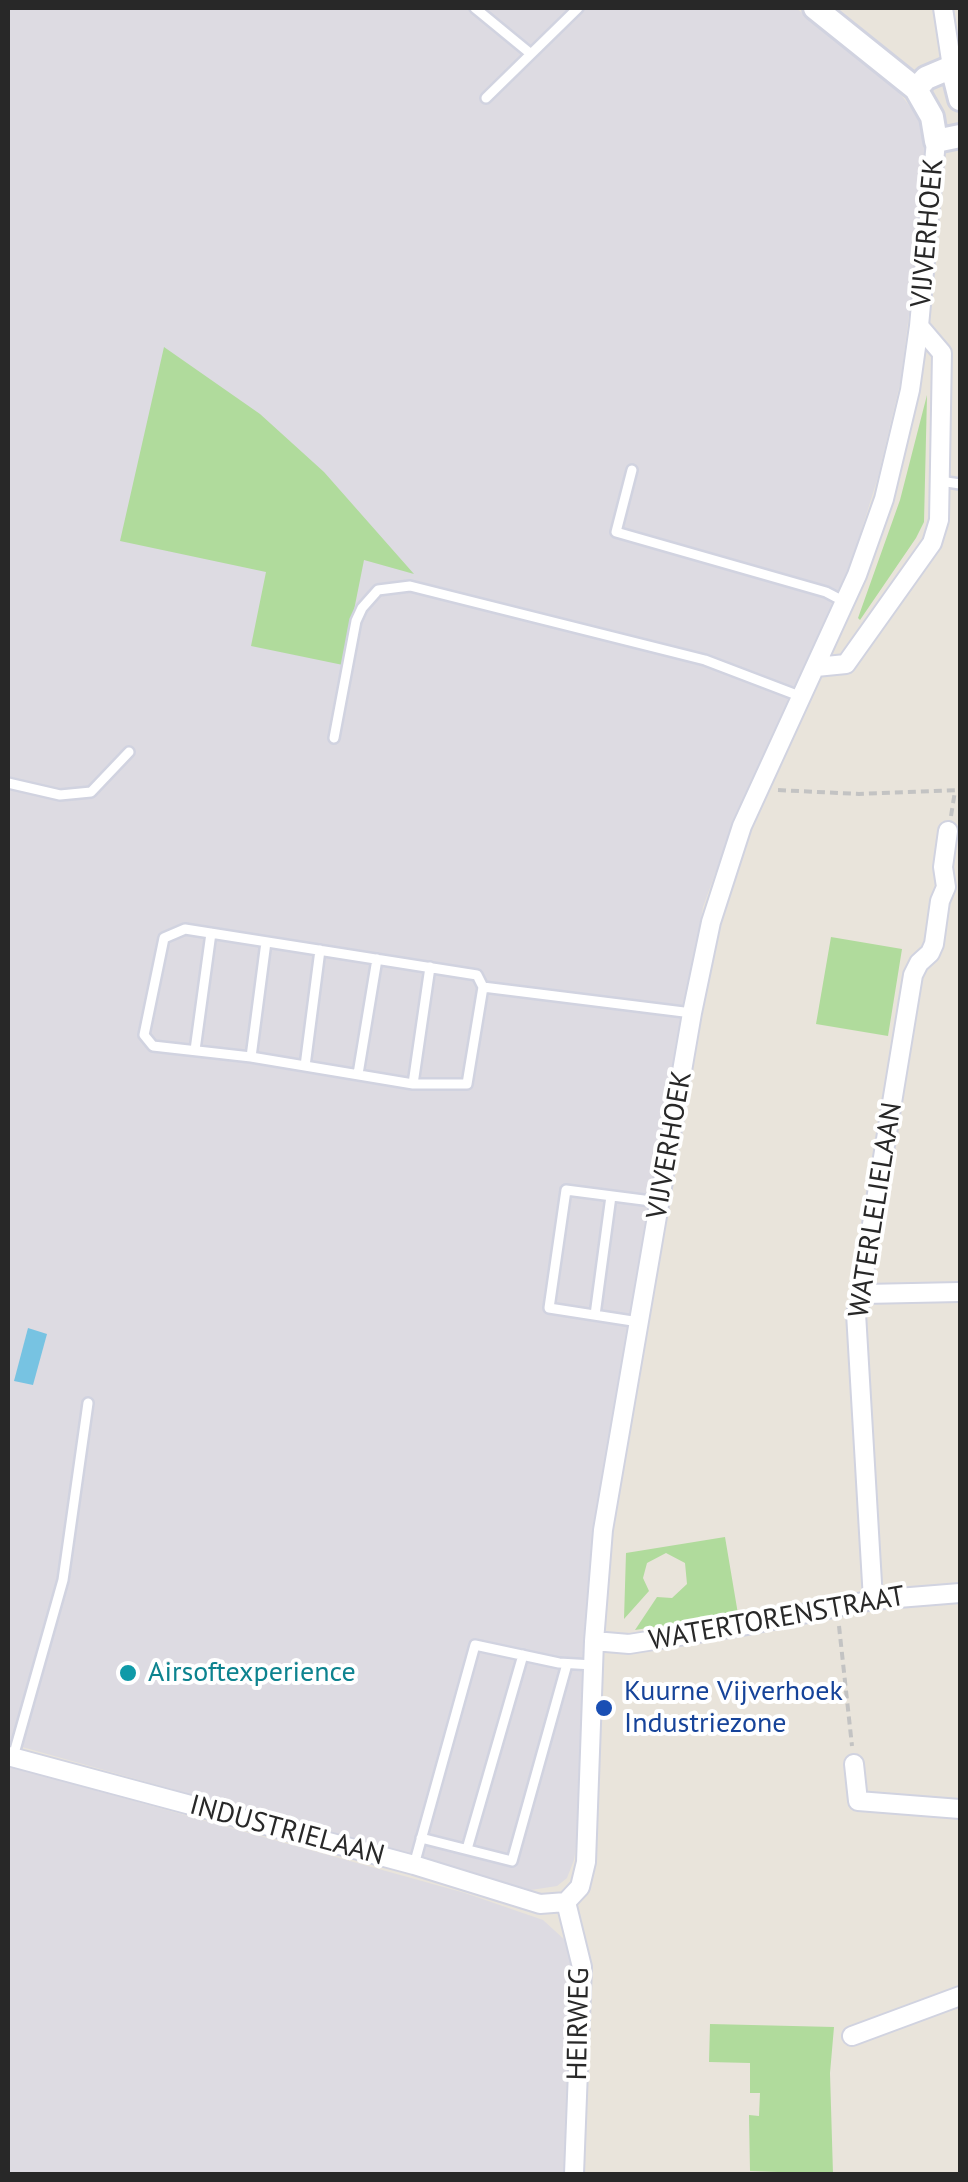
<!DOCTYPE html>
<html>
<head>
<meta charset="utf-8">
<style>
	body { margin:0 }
	#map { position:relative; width:968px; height:2182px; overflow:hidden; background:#e9e4db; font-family:"PT Sans",sans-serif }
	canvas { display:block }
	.frame { position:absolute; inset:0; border:10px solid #282828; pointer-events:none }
</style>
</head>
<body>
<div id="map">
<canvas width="968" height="2182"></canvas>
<div class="frame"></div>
</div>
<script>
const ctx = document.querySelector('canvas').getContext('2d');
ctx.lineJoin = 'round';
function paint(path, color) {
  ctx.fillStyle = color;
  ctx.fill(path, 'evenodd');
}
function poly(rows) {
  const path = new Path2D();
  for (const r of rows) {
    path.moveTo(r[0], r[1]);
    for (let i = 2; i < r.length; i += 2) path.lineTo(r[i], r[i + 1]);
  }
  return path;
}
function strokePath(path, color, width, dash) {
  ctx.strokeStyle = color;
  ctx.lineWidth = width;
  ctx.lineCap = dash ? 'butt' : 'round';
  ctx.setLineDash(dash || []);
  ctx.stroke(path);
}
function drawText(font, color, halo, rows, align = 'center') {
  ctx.font = font + ' "PT Sans",sans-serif';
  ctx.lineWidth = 8;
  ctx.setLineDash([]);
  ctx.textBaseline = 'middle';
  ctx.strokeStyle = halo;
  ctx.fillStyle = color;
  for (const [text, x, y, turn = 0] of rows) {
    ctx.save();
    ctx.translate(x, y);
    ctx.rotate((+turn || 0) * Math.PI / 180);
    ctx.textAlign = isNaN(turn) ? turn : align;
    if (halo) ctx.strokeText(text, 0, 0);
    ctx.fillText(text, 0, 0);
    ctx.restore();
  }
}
const industrial = poly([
	[8,8,796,8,895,87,918,117,926,142,920,224,901,379,878,477,848,573,728,838,703,907,595,1543,584,1652,578,1834,574,1860,567,1878,557,1886,531,1890,8,1743],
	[8,1766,465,1893,543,1920,566,1941,573,1974,565,2174,8,2174]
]);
const green = poly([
	[164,347,260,414,324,472,414,574,364,560,343,665,251,646,266,572,120,541],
	[927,395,924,522,916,538,860,620,858,618,900,500],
	[831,937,902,949,888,1036,816,1024],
	[725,1537,738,1614,635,1630,657,1597,672,1598,687,1584,685,1563,666,1553,647,1563,643,1578,649,1591,624,1619,626,1553],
	[710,2024,834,2027,830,2073,833,2174,750,2171,749,2115,759,2116,760,2093,750,2093,750,2063,709,2062]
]);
const water = poly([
	[28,1328,47,1334,33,1385,14,1381]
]);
const path = poly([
	[778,790,859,794,960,790],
	[951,816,955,791],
	[839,1626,852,1746]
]);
const service = poly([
	[475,8,531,54],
	[486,98,578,8],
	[632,470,616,532,826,592,845,602],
	[940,481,960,484],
	[334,738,356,621,362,608,378,590,410,586,705,660,802,697],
	[8,783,60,795,91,792,129,752],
	[483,987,467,1084,413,1084,251,1057,153,1046,144,1035,164,938,185,929,477,975,483,987,692,1013],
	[195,1050,211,933],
	[251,1057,266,942],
	[305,1066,320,950],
	[358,1074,377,959],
	[413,1084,430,967],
	[595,1315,611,1196],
	[639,1322,549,1308,566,1190,659,1202],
	[13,1757,63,1580,88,1403],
	[421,1838,512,1861,567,1664],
	[467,1849,523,1655],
	[414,1865,475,1645,559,1663,593,1665]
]);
const minor = poly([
	[943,8,952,67],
	[816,667,846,664,932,543,939,520,942,353,919,326],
	[864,1294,960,1292],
	[873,1600,856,1313,864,1294,863,1279,913,975,919,963,930,953,934,944,940,901,946,887,943,867,948,831],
	[594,1641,629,1644,742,1626,873,1600,960,1593],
	[8,1756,414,1865,540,1904,566,1902],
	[854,1764,858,1801,960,1809],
	[566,1902,580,1887,586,1862,594,1641,603,1530,692,1013,711,922,742,826,857,575,884,499,910,390,919,326,936,141],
	[566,1902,582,1967,574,2174],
	[852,2036,960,1996]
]);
const tertiary = poly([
	[815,8,916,89,932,117,936,141,960,136],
	[916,89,926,78,952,67,960,99]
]);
const markers = [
	[128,1673,10,"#0f9aa8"],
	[604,1708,10,"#1a4fb4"]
];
const streetNames = [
	["VIJVERHOEK",928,233,-85],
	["VIJVERHOEK",670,1145,-80],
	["WATERLELIELAAN",876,1210,-81],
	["WATERTORENSTRAAT",777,1619,-10],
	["INDUSTRIELAAN",287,1831,15],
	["HEIRWEG",579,2024,-89]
];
const cultureNames = [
	["Airsoftexperience",148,1673]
];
const transitNames = [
	["Kuurne Vijverhoek",624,1692],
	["Industriezone",624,1724]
];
paint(industrial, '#dddbe2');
paint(green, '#b0db9c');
paint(water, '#77c3e2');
strokePath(service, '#d1d3e0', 14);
strokePath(minor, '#d1d3e0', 22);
strokePath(tertiary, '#d1d3e0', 28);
strokePath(path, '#c3c3c3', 4, [8, 5]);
strokePath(service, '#fff', 9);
strokePath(minor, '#fff', 18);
strokePath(tertiary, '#fff', 22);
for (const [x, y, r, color] of markers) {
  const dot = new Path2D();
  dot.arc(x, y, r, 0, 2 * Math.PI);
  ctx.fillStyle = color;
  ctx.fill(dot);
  strokePath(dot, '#fff', 4);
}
drawText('28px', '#282828', '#fff', streetNames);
drawText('28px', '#0d838f', '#fff', cultureNames, 'left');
drawText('28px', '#164399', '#fff', transitNames, 'left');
</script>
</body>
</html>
